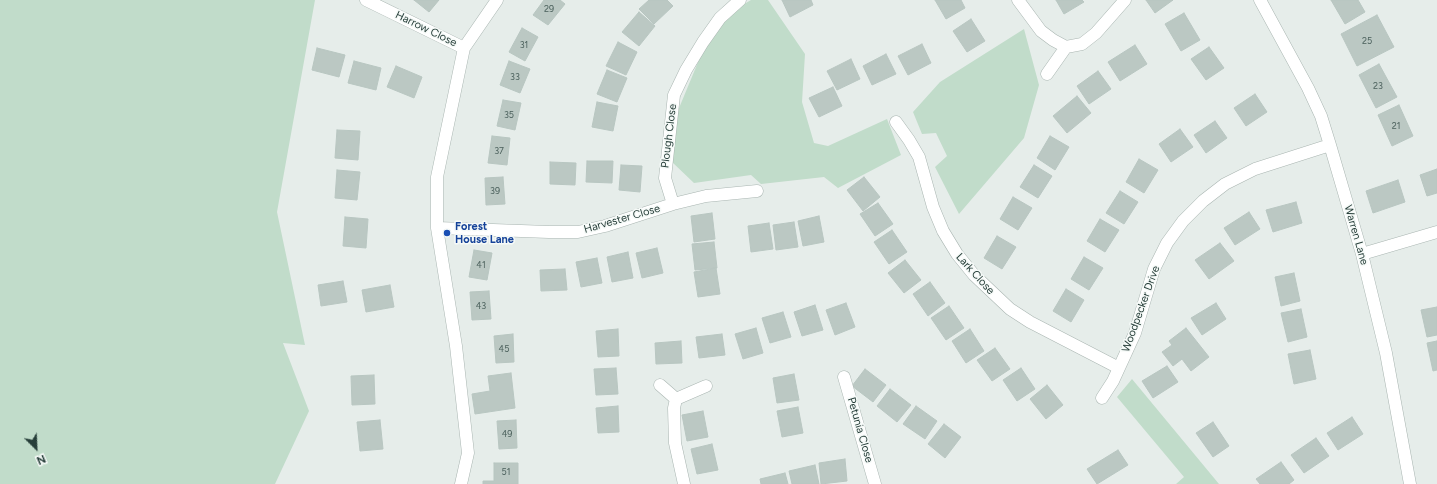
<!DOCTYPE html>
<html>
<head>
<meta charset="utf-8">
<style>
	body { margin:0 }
	#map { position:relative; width:1437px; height:484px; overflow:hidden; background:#e6edea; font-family:Figtree,sans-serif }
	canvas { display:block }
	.north { position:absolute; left:16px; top:428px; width:40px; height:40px; -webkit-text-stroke:3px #f6faf8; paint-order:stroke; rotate:156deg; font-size:11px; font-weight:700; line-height:16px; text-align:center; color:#263e39 }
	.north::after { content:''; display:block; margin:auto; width:14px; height:18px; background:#263e39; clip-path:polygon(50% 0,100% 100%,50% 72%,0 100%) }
</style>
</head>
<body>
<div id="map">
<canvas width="1437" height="484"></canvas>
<div class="north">N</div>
</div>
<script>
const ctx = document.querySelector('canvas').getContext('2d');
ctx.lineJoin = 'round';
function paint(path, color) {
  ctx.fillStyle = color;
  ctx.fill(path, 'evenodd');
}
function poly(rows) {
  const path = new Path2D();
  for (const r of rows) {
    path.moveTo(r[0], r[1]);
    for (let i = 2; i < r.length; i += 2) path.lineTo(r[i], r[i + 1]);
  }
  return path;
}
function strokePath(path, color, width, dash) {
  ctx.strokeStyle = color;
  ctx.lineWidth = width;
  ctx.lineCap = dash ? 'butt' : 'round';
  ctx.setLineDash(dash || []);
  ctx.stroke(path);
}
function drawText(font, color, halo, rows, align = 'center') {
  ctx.font = font + ' Figtree,sans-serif';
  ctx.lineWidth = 3;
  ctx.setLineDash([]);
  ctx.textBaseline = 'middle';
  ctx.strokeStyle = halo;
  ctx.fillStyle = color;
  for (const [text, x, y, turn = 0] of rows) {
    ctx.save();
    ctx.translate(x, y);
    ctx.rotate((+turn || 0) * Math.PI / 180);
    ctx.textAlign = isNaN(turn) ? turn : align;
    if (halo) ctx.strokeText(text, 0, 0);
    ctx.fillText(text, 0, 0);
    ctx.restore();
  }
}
const green = poly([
	[0,0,315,0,277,212,305,345,283,343,309,411,275,484,0,484],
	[751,0,768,0,805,54,802,102,814,143,828,146,887,119,901,155,838,188,824,177,761,184,751,175,694,183,672,162,672,125,701,55,729,13],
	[1024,29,1039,85,1024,138,959,214,935,167,947,156,936,133,922,134,913,112,940,82],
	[1132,379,1219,484,1176,484,1184,477,1117,397]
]);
const building = poly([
	[414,0,439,0,429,12,414,0],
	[544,0,560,0,565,4,548,25,533,15,544,0],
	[649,0,667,0,673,6,654,24,639,9,649,0],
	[782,0,811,0,813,5,790,17,782,0],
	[935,0,961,0,965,8,946,19,935,0],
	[1056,0,1082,0,1084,2,1064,14,1056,0],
	[1146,0,1173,0,1155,13,1146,0],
	[1331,0,1358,0,1365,12,1345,24,1331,0],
	[639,12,655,26,639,46,622,32,639,12],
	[1184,13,1200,40,1181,51,1165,24,1184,13],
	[1377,15,1394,47,1357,66,1341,34,1377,15],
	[971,19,985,41,967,52,953,31,971,19],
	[522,28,538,37,525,61,509,52,522,28],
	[618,42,637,52,626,75,606,66,618,42],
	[922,44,931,63,908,75,898,56,922,44],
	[1135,45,1147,64,1120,81,1108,62,1135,45],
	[1209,47,1224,68,1206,80,1191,59,1209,47],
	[317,48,345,55,339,77,312,70,317,48],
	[886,54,896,74,872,85,863,66,886,54],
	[851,59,860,79,837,90,827,71,851,59],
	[354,61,381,68,376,90,348,83,354,61],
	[509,61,530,69,520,93,500,85,509,61],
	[1379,64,1397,97,1376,108,1359,75,1379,64],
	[396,66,422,77,414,98,387,87,396,66],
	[607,70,627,78,617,102,597,94,607,70],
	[1098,71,1111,89,1089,104,1077,86,1098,71],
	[833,87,842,106,819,117,809,98,833,87],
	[1255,94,1267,112,1246,126,1234,108,1255,94],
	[1077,96,1091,113,1067,133,1053,116,1077,96],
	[503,100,521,103,515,130,497,126,503,100],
	[597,102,618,106,613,131,592,127,597,102],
	[1399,105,1413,136,1392,146,1378,115,1399,105],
	[1215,121,1227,138,1206,153,1194,135,1215,121],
	[1180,129,1193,147,1171,162,1159,144,1180,129],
	[337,130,360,131,358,160,335,158,337,130],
	[492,136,510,138,507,165,488,163,492,136],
	[1050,136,1069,147,1055,170,1037,158,1050,136],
	[1139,159,1158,170,1144,193,1126,182,1139,159],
	[587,161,613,161,612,183,586,182,587,161],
	[550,162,576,163,575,185,550,184,550,162],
	[621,165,642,166,640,192,619,190,621,165],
	[1034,165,1052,176,1038,198,1020,187,1034,165],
	[1437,169,1437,193,1427,196,1420,175,1437,169],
	[337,170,360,172,357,200,335,198,337,170],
	[503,177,505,204,486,205,485,178,503,177],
	[864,177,880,197,863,211,847,190,864,177],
	[1398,180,1405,202,1373,213,1366,191,1398,180],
	[1120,191,1138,202,1124,224,1106,213,1120,191],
	[1013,197,1032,208,1018,230,1000,219,1013,197],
	[1296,202,1302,223,1273,232,1266,210,1296,202],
	[878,203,893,224,875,236,860,214,878,203],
	[1249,212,1260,229,1235,245,1224,228,1249,212],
	[712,213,715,239,694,242,691,216,712,213],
	[819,216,824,242,803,246,798,221,819,216],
	[345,217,368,219,366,248,343,246,345,217],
	[1100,219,1119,230,1105,252,1087,241,1100,219],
	[794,222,798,247,776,250,773,225,794,222],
	[769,223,773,249,751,252,748,226,769,223],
	[892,230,907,252,889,264,874,242,892,230],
	[997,236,1016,247,1002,269,984,258,997,236],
	[714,242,717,268,695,270,692,244,714,242],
	[1220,243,1234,261,1209,279,1195,260,1220,243],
	[657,248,663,273,642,278,636,253,657,248],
	[474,250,492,253,487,280,469,277,474,250],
	[628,252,633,278,612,282,607,257,628,252],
	[1084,257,1103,268,1089,290,1071,279,1084,257],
	[597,258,602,283,581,287,576,262,597,258],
	[905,260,921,280,904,293,888,273,905,260],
	[716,268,720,294,698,297,694,272,716,268],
	[565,269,567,290,541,291,540,270,565,269],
	[1294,273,1300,301,1281,306,1275,277,1294,273],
	[343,281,347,302,321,306,318,285,343,281],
	[930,282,945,303,928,316,913,294,930,282],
	[390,285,394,307,366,312,362,290,390,285],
	[1066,289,1084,300,1071,322,1053,311,1066,289],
	[489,291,491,319,472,320,470,292,489,291],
	[846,303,855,327,835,335,826,310,846,303],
	[1216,303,1226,319,1202,335,1191,318,1216,303],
	[815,305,823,330,802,336,794,312,815,305],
	[949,306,964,328,946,340,931,318,949,306],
	[1437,307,1437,335,1427,337,1421,310,1437,307],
	[1301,309,1307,337,1288,342,1281,313,1301,309],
	[783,312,791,337,770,343,762,318,783,312],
	[756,328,763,353,743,359,735,334,756,328],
	[1186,328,1209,357,1191,371,1182,359,1173,366,1162,352,1172,345,1169,341,1186,328],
	[618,329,619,356,598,357,596,331,618,329],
	[970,329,984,351,966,363,952,341,970,329],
	[513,334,514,362,496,363,494,336,513,334],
	[722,334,725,355,699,358,696,337,722,334],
	[681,341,682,363,656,364,655,343,681,341],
	[1437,341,1437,370,1433,371,1427,343,1437,341],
	[995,348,1010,369,992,381,977,360,995,348],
	[1310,350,1316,379,1294,384,1288,354,1310,350],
	[1167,366,1178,382,1153,398,1142,381,1167,366],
	[616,368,618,394,596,395,594,369,616,368],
	[1021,368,1035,389,1017,401,1003,380,1021,368],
	[865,369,886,385,873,402,852,386,865,369],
	[511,373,515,408,475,414,472,394,490,391,488,376,511,373],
	[794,374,799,400,777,403,773,378,794,374],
	[374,375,375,404,352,405,351,376,374,375],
	[1047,385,1063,405,1046,419,1030,399,1047,385],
	[890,389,911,405,897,422,877,406,890,389],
	[618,406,619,432,598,433,596,408,618,406],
	[916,406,937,421,925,439,903,424,916,406],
	[798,407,803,433,782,437,777,411,798,407],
	[703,411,708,437,687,441,682,415,703,411],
	[1352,417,1363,434,1338,450,1327,433,1352,417],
	[380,420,383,449,360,451,357,422,380,420],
	[516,420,517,448,499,449,497,421,516,420],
	[1213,422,1229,446,1213,457,1196,433,1213,422],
	[944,424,961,437,945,458,928,444,944,424],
	[1316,438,1329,456,1304,473,1291,455,1316,438],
	[712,444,718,470,697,474,691,449,712,444],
	[1118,450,1128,465,1097,484,1087,469,1118,450],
	[845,459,847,481,821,484,819,463,845,459],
	[1281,462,1294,480,1289,484,1260,484,1256,479,1281,462],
	[494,463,518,463,518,484,483,484,483,481,494,481,494,463],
	[815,465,819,484,792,484,789,471,815,465],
	[785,473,788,484,761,484,760,479,785,473]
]);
const minor = poly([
	[366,0,464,48],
	[1018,0,1041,31,1053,40,1066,47,1082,44,1096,33,1125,0],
	[1260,0,1308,88,1321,116,1330,145,1362,254,1386,353,1410,484],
	[1047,74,1066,47],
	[896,122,909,140,919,157,933,207,943,231,957,254,974,275,1010,309,1030,322,1119,368],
	[673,204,665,178,674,95,686,70,703,42,720,18,740,0],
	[437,228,549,232,578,232,605,226,673,204,706,196,757,191],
	[1362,254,1437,232],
	[844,377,875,484],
	[660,385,676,399],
	[1102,398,1113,381,1135,333,1154,269,1167,243,1183,221,1203,201,1225,184,1255,169,1330,145],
	[461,484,468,453,456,346,437,228,437,177,464,48,497,0],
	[684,484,675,443,674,408,676,399,706,386]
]);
const markers = [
	[447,233,4,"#1a4fb4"]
];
const numberNames = [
	["29",549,9],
	["25",1367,41],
	["31",524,45],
	["33",515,77],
	["23",1378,86],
	["35",509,115],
	["21",1396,126],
	["37",499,151],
	["39",495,191],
	["41",481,265],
	["43",481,306],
	["45",504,349],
	["49",507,434],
	["51",506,472]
];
const streetNames = [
	["Harrow Close",426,29,26],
	["Plough Close",669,136,-83],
	["Harvester Close",622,219,-16],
	["Warren Lane",1356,235,74],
	["Lark Close",975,274,48],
	["Woodpecker Drive",1141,309,-70],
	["Petunia Close",860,430,74]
];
const transitNames = [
	["Forest",455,227],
	["House Lane",455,240]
];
paint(green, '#c1dcca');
paint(building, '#bbc8c3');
strokePath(building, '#b8c6c1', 1);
strokePath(minor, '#a9b5b1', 13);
strokePath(minor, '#fff', 12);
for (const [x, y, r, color] of markers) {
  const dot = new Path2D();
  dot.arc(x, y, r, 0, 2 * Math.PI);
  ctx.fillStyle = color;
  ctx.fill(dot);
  strokePath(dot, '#f6faf8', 1.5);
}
drawText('9px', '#4b605c', null, numberNames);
drawText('11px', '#263e39', '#f6faf8', streetNames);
drawText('bold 11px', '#164399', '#f6faf8', transitNames, 'left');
</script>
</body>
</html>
